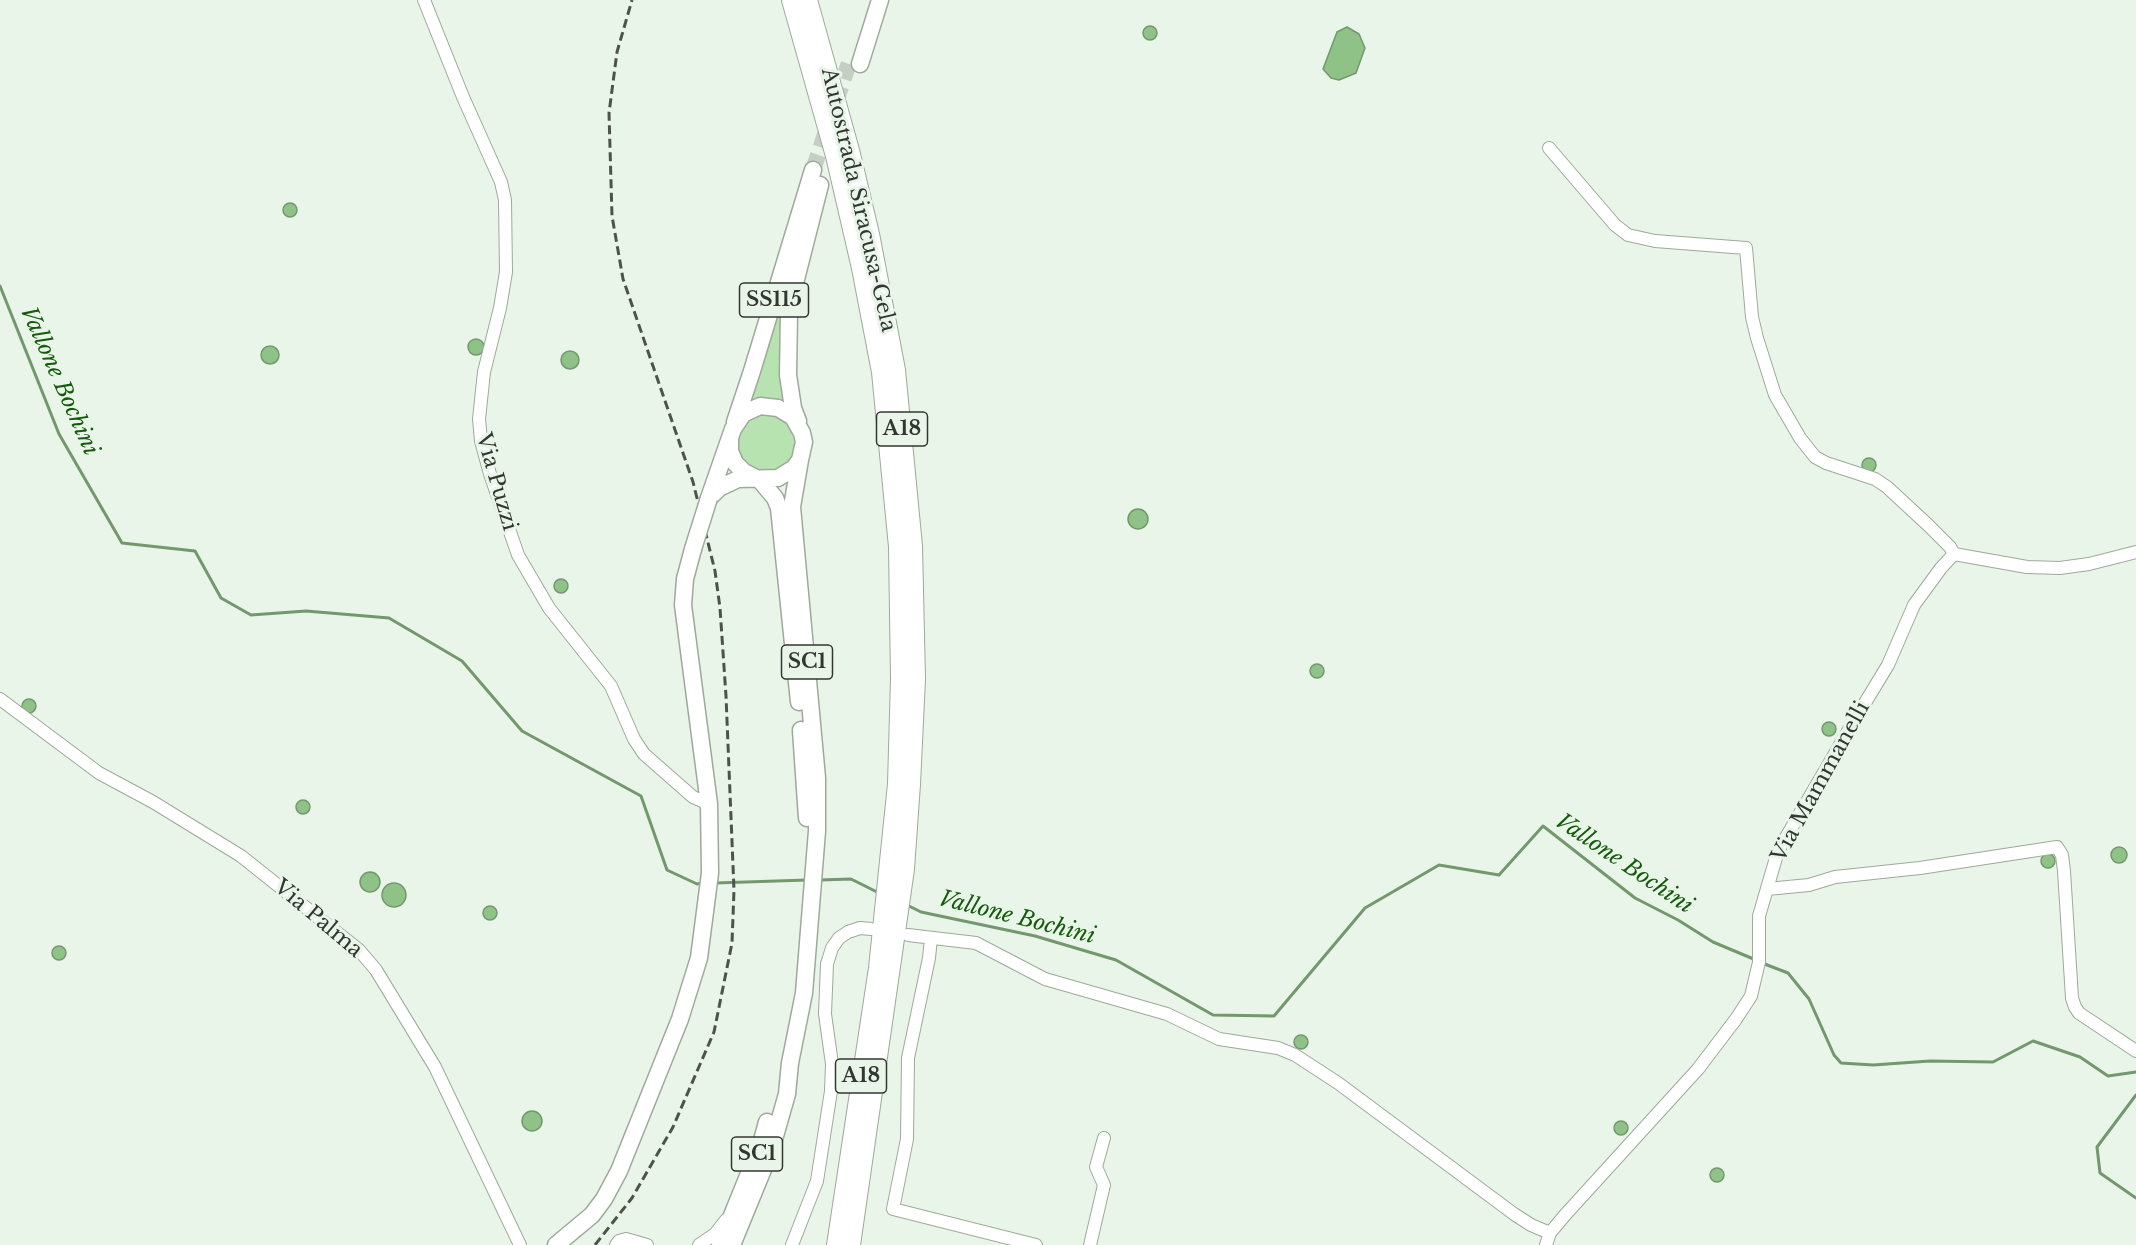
<!DOCTYPE html>
<html>
<head>
<meta charset="utf-8">
<style>
	body { margin:0 }
	canvas { display:block; background:#e9f5e8 }
</style>
</head>
<body>
<canvas width="2136" height="1245"></canvas>
<script>
const ctx = document.querySelector('canvas').getContext('2d');
ctx.lineJoin = 'round';
function paint(path, color) {
  ctx.fillStyle = color;
  ctx.fill(path, 'evenodd');
}
function poly(rows) {
  const path = new Path2D();
  for (const r of rows) {
    if (r.length === 3) {
      path.moveTo(r[0] + r[2], r[1]);
      path.arc(r[0], r[1], r[2], 0, 2 * Math.PI);
      continue;
    }
    path.moveTo(r[0], r[1]);
    for (let i = 2; i < r.length; i += 2) path.lineTo(r[i], r[i + 1]);
  }
  return path;
}
function strokePath(path, color, width, dash) {
  ctx.strokeStyle = color;
  ctx.lineWidth = width;
  ctx.lineCap = dash ? 'butt' : 'round';
  ctx.setLineDash(dash || []);
  ctx.stroke(path);
}
function drawText(font, color, halo, rows, align = 'center') {
  ctx.font = font + ' "Libre Baskerville",serif';
  ctx.lineWidth = 6;
  ctx.setLineDash([]);
  ctx.textBaseline = 'middle';
  ctx.strokeStyle = halo;
  ctx.fillStyle = color;
  for (const [text, x, y, turn = 0] of rows) {
    ctx.save();
    ctx.translate(x, y);
    ctx.rotate((+turn || 0) * Math.PI / 180);
    ctx.textAlign = isNaN(turn) ? turn : align;
    if (halo) ctx.strokeText(text, 0, 0);
    ctx.fillText(text, 0, 0);
    ctx.restore();
  }
}
const green = poly([
	[779,313,783,316,787,405,748,405,776,316],
	[757,414,778,415,794,429,797,450,795,456,780,471,752,471,738,455,736,441,745,422]
]);
const water = poly([
	[1150,33,7],
	[1347,27,1359,34,1365,48,1356,73,1339,80,1331,78,1323,69,1337,32,1347,27],
	[290,210,7],
	[476,347,8],
	[270,355,9],
	[570,360,9],
	[1869,465,7],
	[1138,519,10],
	[561,586,7],
	[1317,671,7],
	[29,706,7],
	[1829,729,7],
	[303,807,7],
	[2119,855,8],
	[2048,861,7],
	[370,882,10],
	[394,895,12],
	[490,913,7],
	[59,953,7],
	[1301,1042,7],
	[532,1121,10],
	[1621,1128,7],
	[1717,1175,7]
]);
const stream = poly([
	[0,286,59,434,122,543,195,551,221,598,251,615,306,611,389,618,462,661,522,731,641,796,667,870,697,884,702,883],
	[820,880,851,879,879,893],
	[715,883,807,880],
	[907,905,921,912,1035,936,1116,960,1213,1015,1274,1016,1365,908,1439,865,1499,875,1543,826,1635,898,1678,920,1713,942,1756,960],
	[1762,963,1788,973,1809,999,1834,1055,1841,1063,1873,1065,1930,1061,1993,1062,2033,1041,2080,1057,2108,1076,2136,1072],
	[2136,1095,2097,1147,2100,1173,2136,1198]
]);
const majorTunnel = poly([
	[813,170,850,60]
]);
const minor = poly([
	[424,0,463,97,501,182,505,200,506,272,500,308,484,372,479,419,481,441,490,474,518,555,549,608,611,686,634,739,644,754,693,797,709,804],
	[1549,148,1615,225,1628,235,1655,241,1746,248,1752,317,1757,338,1775,395,1800,438,1815,457,1826,463,1875,479,1887,487,1928,525,1950,547,1954,554],
	[1954,554,2027,567,2060,568,2089,564,2136,552],
	[0,699,99,773,153,802,241,856,359,950,376,970,435,1067,520,1245],
	[1767,889,1809,885,1835,877,1920,868,2057,847,2062,855,2064,871,2072,998,2075,1007,2079,1013,2136,1051],
	[908,935,976,943,1045,979,1167,1014,1219,1039,1278,1048,1295,1055,1338,1083,1514,1214,1531,1225,1550,1233],
	[931,938,929,958,908,1058,907,1139,893,1209,1036,1245],
	[616,1245,619,1241,626,1239,647,1245],
	[699,1245,715,1234,726,1220],
	[792,1245,817,1181,831,1091,832,1064,825,1014,827,964,832,948,839,938,848,932,860,928,871,929],
	[1090,1245,1104,1185,1096,1167,1104,1138],
	[1546,1245,1550,1233,1565,1215,1698,1069,1736,1019,1751,996,1759,962,1759,916,1778,851,1854,721,1888,665,1914,605,1941,568,1954,554]
]);
const major = poly([
	[860,64,880,0],
	[760,406,778,408,793,417,802,433,804,442,800,460,794,468,778,478,738,479,719,488,709,498,733,429,743,414,760,406],
	[798,421,793,408,788,375,789,314,793,291,820,185],
	[735,422,752,371,813,170],
	[730,439,730,451,735,463,744,472,756,478],
	[759,479,775,498,779,508,799,702],
	[801,730,807,818],
	[556,1245,592,1215,604,1199,619,1171,680,1019,699,958,710,873,709,804,683,605,685,579,693,549],
	[720,1245,761,1144,767,1122],
	[732,1245,771,1150,787,1094,790,1063,804,993,817,831,817,778,792,507,800,460]
]);
const highway = poly([
	[791,0,835,156,861,268,881,372,898,547,900,679,897,784,878,968,836,1245],
	[808,0,851,154,870,234,896,370,913,546,916,679,911,784,905,869,851,1245]
]);
const rail = poly([
	[595,1245,632,1198,673,1127,714,1032,732,943,734,890,726,696,720,608,715,571,693,482,623,279,612,216,609,113,617,52,632,0]
]);
const majorBridge = poly([
	[693,549,709,498]
]);
const shields = [
	[774,300,69],
	[902,429,51],
	[807,662,51],
	[861,1076,51],
	[757,1154,51]
];
const shieldNames = [
	["SS115",774,300],
	["A18",902,429],
	["SC1",807,662],
	["A18",861,1076],
	["SC1",757,1154]
];
const streetNames = [
	["Autostrada Siracusa-Gela",858,200,77],
	["Via Puzzi",496,482,74],
	["Via Mammanelli",1821,782,-61],
	["Via Palma",318,919,40]
];
const waterNames = [
	["Vallone Bochini",59,381,66],
	["Vallone Bochini",1624,864,34],
	["Vallone Bochini",1017,918,14]
];
paint(green, '#b7e3b1');
paint(water, '#8ec287');
strokePath(water, '#73986e', 1.5);
strokePath(stream, '#73986e', 3);
strokePath(majorTunnel, '#c5cfc4', 16, [16, 8]);
strokePath(minor, '#9ea99c', 14);
strokePath(major, '#9ea99c', 19);
strokePath(highway, '#9ea99c', 20);
strokePath(minor, '#fff', 12);
strokePath(major, '#fff', 16);
strokePath(highway, '#fff', 18);
strokePath(rail, '#4d534c', 3, [9, 4.5]);
strokePath(majorBridge, '#9ea99c', 19, []);
strokePath(majorBridge, '#fff', 16);
for (const [x, y, w] of shields) {
  const box = new Path2D();
  box.roundRect(x - w / 2, y - 17, w, 34, 4.5);
  ctx.fillStyle = '#e9f5e8';
  ctx.fill(box);
  strokePath(box, '#333732', 1.5);
}
drawText('bold 20px', '#333732', null, shieldNames);
drawText('21px', '#333732', '#e9f5e8', streetNames);
drawText('italic 22px', '#145b0b', '#e9f5e8', waterNames);
</script>
</body>
</html>
